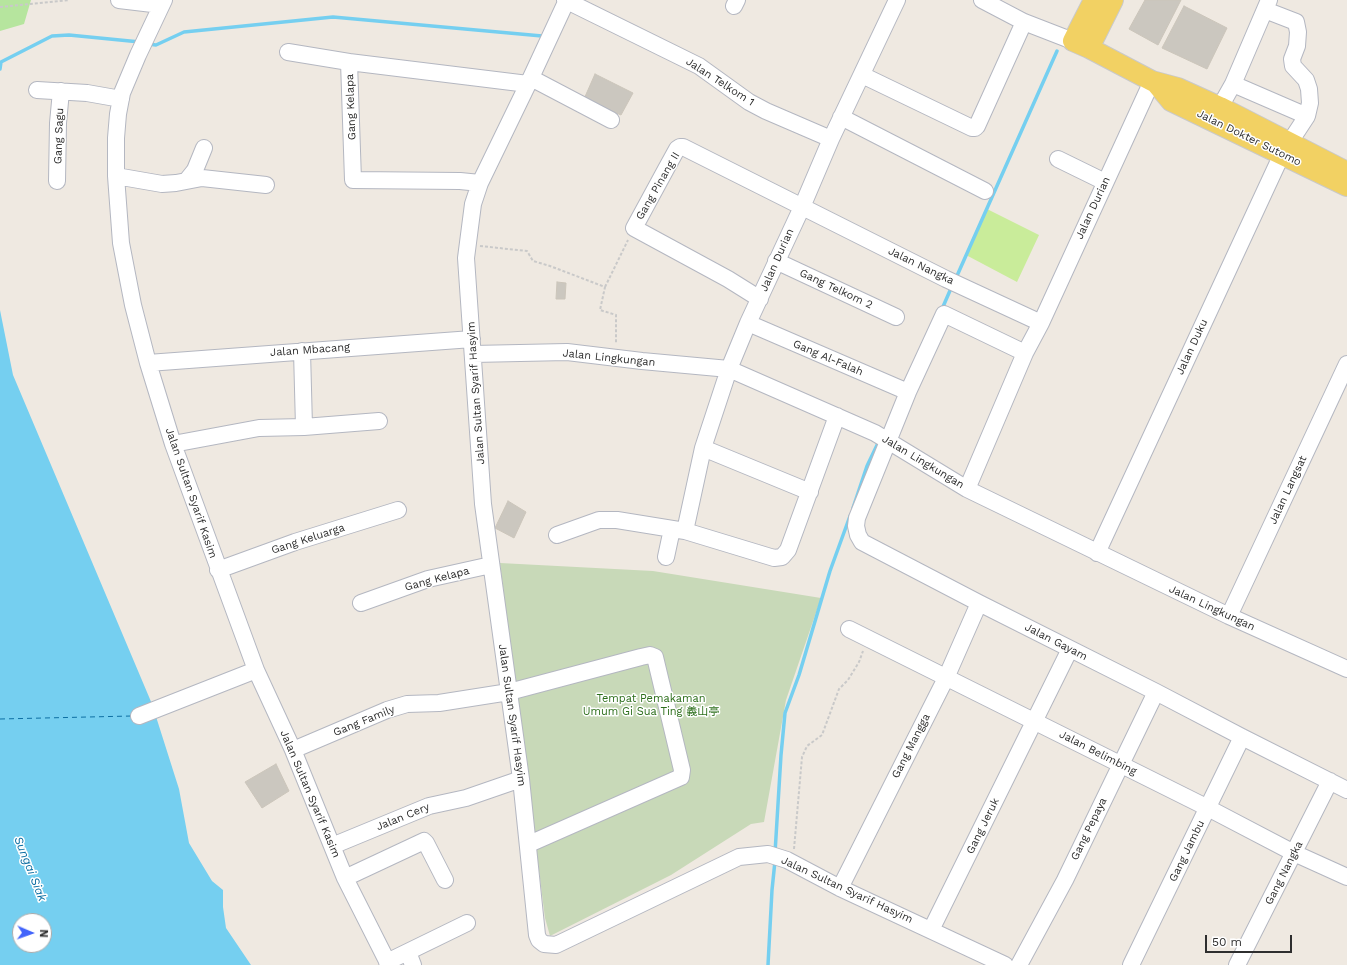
<!DOCTYPE html>
<html>
<head>
<meta charset="utf-8">
<style>
	body { margin:0 }
	#map { position:relative; width:1347px; height:965px; overflow:hidden; background:#efe9e1; font-family:"Work Sans",sans-serif }
	canvas { display:block }
	.north { position:absolute; left:12px; top:913px; width:40px; height:40px; box-sizing:border-box; background:#fff; border:1px solid #ababab; border-radius:50%; rotate:92deg; font-size:11px; font-weight:700; line-height:16px; text-align:center; color:#2e2e2e }
	.north::after { content:''; display:block; margin:auto; width:14px; height:18px; background:#4264fb; clip-path:polygon(50% 0,100% 100%,50% 72%,0 100%) }
	.scale { position:absolute; left:1205px; top:935px; width:87px; height:18px; box-sizing:border-box; border:2px solid #2e2e2e; border-top:0; padding-left:5px; font-size:12px; line-height:14px; white-space:nowrap; color:#2e2e2e; -webkit-text-stroke:3px #fff; paint-order:stroke }
</style>
</head>
<body>
<div id="map">
<canvas width="1347" height="965"></canvas>
<div class="north">N</div>
<div class="scale">50 m</div>
</div>
<script>
const ctx = document.querySelector('canvas').getContext('2d');
ctx.lineJoin = 'round';
function paint(path, color) {
  ctx.fillStyle = color;
  ctx.fill(path, 'evenodd');
}
function poly(rows) {
  const path = new Path2D();
  for (const r of rows) {
    path.moveTo(r[0], r[1]);
    for (let i = 2; i < r.length; i += 2) path.lineTo(r[i], r[i + 1]);
  }
  return path;
}
function strokePath(path, color, width, dash) {
  ctx.strokeStyle = color;
  ctx.lineWidth = width;
  ctx.lineCap = dash ? 'butt' : 'round';
  ctx.setLineDash(dash || []);
  ctx.stroke(path);
}
function drawText(font, color, halo, rows, align = 'center') {
  ctx.font = font + ' "Work Sans","Noto Sans SC",sans-serif';
  ctx.lineWidth = 3;
  ctx.setLineDash([]);
  ctx.textBaseline = 'middle';
  ctx.strokeStyle = halo;
  ctx.fillStyle = color;
  for (const [text, x, y, turn = 0] of rows) {
    ctx.save();
    ctx.translate(x, y);
    ctx.rotate((+turn || 0) * Math.PI / 180);
    ctx.textAlign = isNaN(turn) ? turn : align;
    if (halo) ctx.strokeText(text, 0, 0);
    ctx.fillText(text, 0, 0);
    ctx.restore();
  }
}
const green = poly([
	[0,0,33,0,31,0,24,24,0,31]
]);
const cemetery = poly([
	[500,563,653,571,821,598,786,700,764,822,751,824,671,875,550,936,545,918]
]);
const pitch = poly([
	[987,209,1039,235,1017,282,966,255]
]);
const water = poly([
	[0,310,13,375,152,704,179,789,189,843,212,881,223,890,223,907,226,928,251,965,0,965],
	[20,921,44,921,44,945,20,945]
]);
const stream = poly([
	[148,44,156,45,184,32,333,17,542,36],
	[0,69,1,62,52,36,69,35,140,42],
	[956,278,1057,51],
	[942,309,952,286],
	[853,508,867,466,879,441],
	[775,853,781,755,785,713,799,675,830,571,850,516],
	[768,965,772,890,775,861]
]);
const ferry = poly([
	[0,719,132,716]
]);
const building = poly([
	[1145,0,1181,0,1158,45,1129,29,1145,0],
	[1184,6,1227,28,1207,69,1162,48,1184,6],
	[595,74,633,93,621,115,584,99,595,74],
	[557,282,566,283,565,299,556,299,557,282],
	[508,501,526,512,514,538,495,528,508,501],
	[276,764,289,791,262,808,245,782,276,764]
]);
const path = poly([
	[0,7,69,0],
	[480,246,527,251,533,261,550,266,605,287,600,310,616,315,616,344],
	[605,287,628,240],
	[794,849,802,757,807,746,822,735,839,689,848,680,859,662,863,651]
]);
const minor = poly([
	[119,0,161,5],
	[164,0,138,55,122,93,118,114,116,138,116,176,121,243,133,305,148,363,173,444,256,670,293,750,345,878,389,965],
	[565,0,699,66,749,102,766,111,831,139],
	[567,0,528,84,480,183,473,204,466,258,483,504,521,779,537,935,539,940,544,944,556,945,739,857,768,854,787,860,840,888,1005,965],
	[982,0,1024,22,1073,41],
	[734,6,737,0],
	[1265,10,1296,22,1298,32,1297,46,1292,59,1293,66,1306,80,1309,89,1310,103,1307,116],
	[288,52,349,62],
	[862,75,972,128,975,128,977,126,1024,22],
	[531,78,611,120],
	[37,90,87,93,121,99],
	[1220,107,1233,84,1269,0],
	[841,117,985,191],
	[1058,159,1105,182],
	[116,176,162,184,176,183,202,178,266,185],
	[187,180,195,170,204,148],
	[57,181,58,123,61,91],
	[480,183,460,181,353,180,349,62,528,84],
	[776,261,896,317],
	[760,299,728,279,634,228,666,169,677,149,680,147,683,147,946,279,1041,323],
	[748,323,908,392],
	[302,351,304,427],
	[1025,353,944,314,908,392,857,518,856,526,858,535,862,542,979,603,1156,692,1242,737,1347,790],
	[473,354,567,352,642,361,729,369,875,433,967,489,1229,616,1347,669],
	[148,363,472,339],
	[173,444,259,428,304,427,379,421],
	[703,448,810,492],
	[967,489,1025,353,1041,323,1152,81],
	[685,531,703,448,729,369,748,323,802,207,831,139,897,0],
	[557,535,599,520,617,520,685,531,774,558,782,557,788,550,837,416],
	[1097,553,1282,154,1307,116,1233,84],
	[666,557,672,529],
	[218,570,295,542,398,510],
	[361,603,428,579,491,565],
	[1229,616,1347,364],
	[849,629,1208,808,1294,853,1347,877],
	[139,716,256,670],
	[293,750,387,710,407,704,439,703,509,692,641,657,650,655,655,657,682,770,681,777,529,844],
	[332,846,429,806,466,798,521,779],
	[345,878,424,841,426,843,445,880],
	[840,888,946,678,979,603],
	[931,930,1070,649],
	[408,952,413,965],
	[387,962,467,923],
	[1019,965,1065,880,1156,692],
	[1131,965,1242,737],
	[1237,965,1330,781]
]);
const major = poly([
	[1094,0,1073,41,1089,48,1152,81,1178,88,1220,107,1347,172],
	[1089,48,1113,0],
	[1156,83,1171,101,1347,186]
]);
const streetNames = [
	["Jalan Telkom 1",720,82,33],
	["Gang Kelapa",351,107,-92],
	["Gang Sagu",59,136,-88],
	["Jalan Dokter Sutomo",1249,138,26],
	["Gang Pinang II",658,186,-60],
	["Jalan Durian",1093,208,-65],
	["Jalan Durian",777,260,-66],
	["Jalan Nangka",921,266,26],
	["Gang Telkom 2",836,289,25],
	["Jalan Duku",1192,347,-65],
	["Jalan Mbacang",310,350,-4],
	["Jalan Lingkungan",609,358,6],
	["Gang Al-Falah",828,358,23],
	["Jalan Sultan Syarif Hasyim",476,393,-94],
	["Jalan Lingkungan",923,462,31],
	["Jalan Langsat",1288,490,-65],
	["Jalan Sultan Syarif Kasim",191,493,71],
	["Gang Keluarga",308,539,-18],
	["Gang Kelapa",437,579,-15],
	["Jalan Lingkungan",1212,608,25],
	["Jalan Gayam",1056,642,27],
	["Jalan Sultan Syarif Hasyim",512,715,82],
	["Gang Family",364,721,-22],
	["Gang Mangga",911,746,-63],
	["Jalan Belimbing",1098,753,27],
	["Jalan Sultan Syarif Kasim",310,794,67],
	["Jalan Cery",403,817,-22],
	["Gang Jeruk",983,826,-64],
	["Gang Pepaya",1089,829,-64],
	["Gang Jambu",1187,851,-64],
	["Gang Nangka",1284,873,-63],
	["Jalan Sultan Syarif Hasyim",847,890,25]
];
const parkNames = [
	["Tempat Pemakaman",651,699],
	["Umum Gi Sua Ting 義山亭",651,712]
];
const waterNames = [
	["Sungai Siak",30,869,68]
];
paint(green, '#b6e59e');
paint(cemetery, '#c8d9b8');
paint(pitch, '#c9ec9a');
paint(water, '#75cff0');
strokePath(stream, '#75cff0', 3.5);
strokePath(ferry, '#0d6fa3', 1, [5, 4]);
paint(building, '#cbc7bf');
strokePath(building, '#cbc5ba', 1);
strokePath(minor, '#b4b7c1', 18);
strokePath(major, '#c9c9c9', 22);
strokePath(path, '#c9c9c9', 2, [3, 2]);
strokePath(minor, '#fff', 16);
strokePath(major, '#f2d163', 20);
drawText('11px', '#2e2e2e', '#fff', streetNames);
drawText('11px', '#2c6e1b', '#fff', parkNames);
drawText('italic 12px', '#0d6fa3', '#fff', waterNames);
</script>
</body>
</html>
